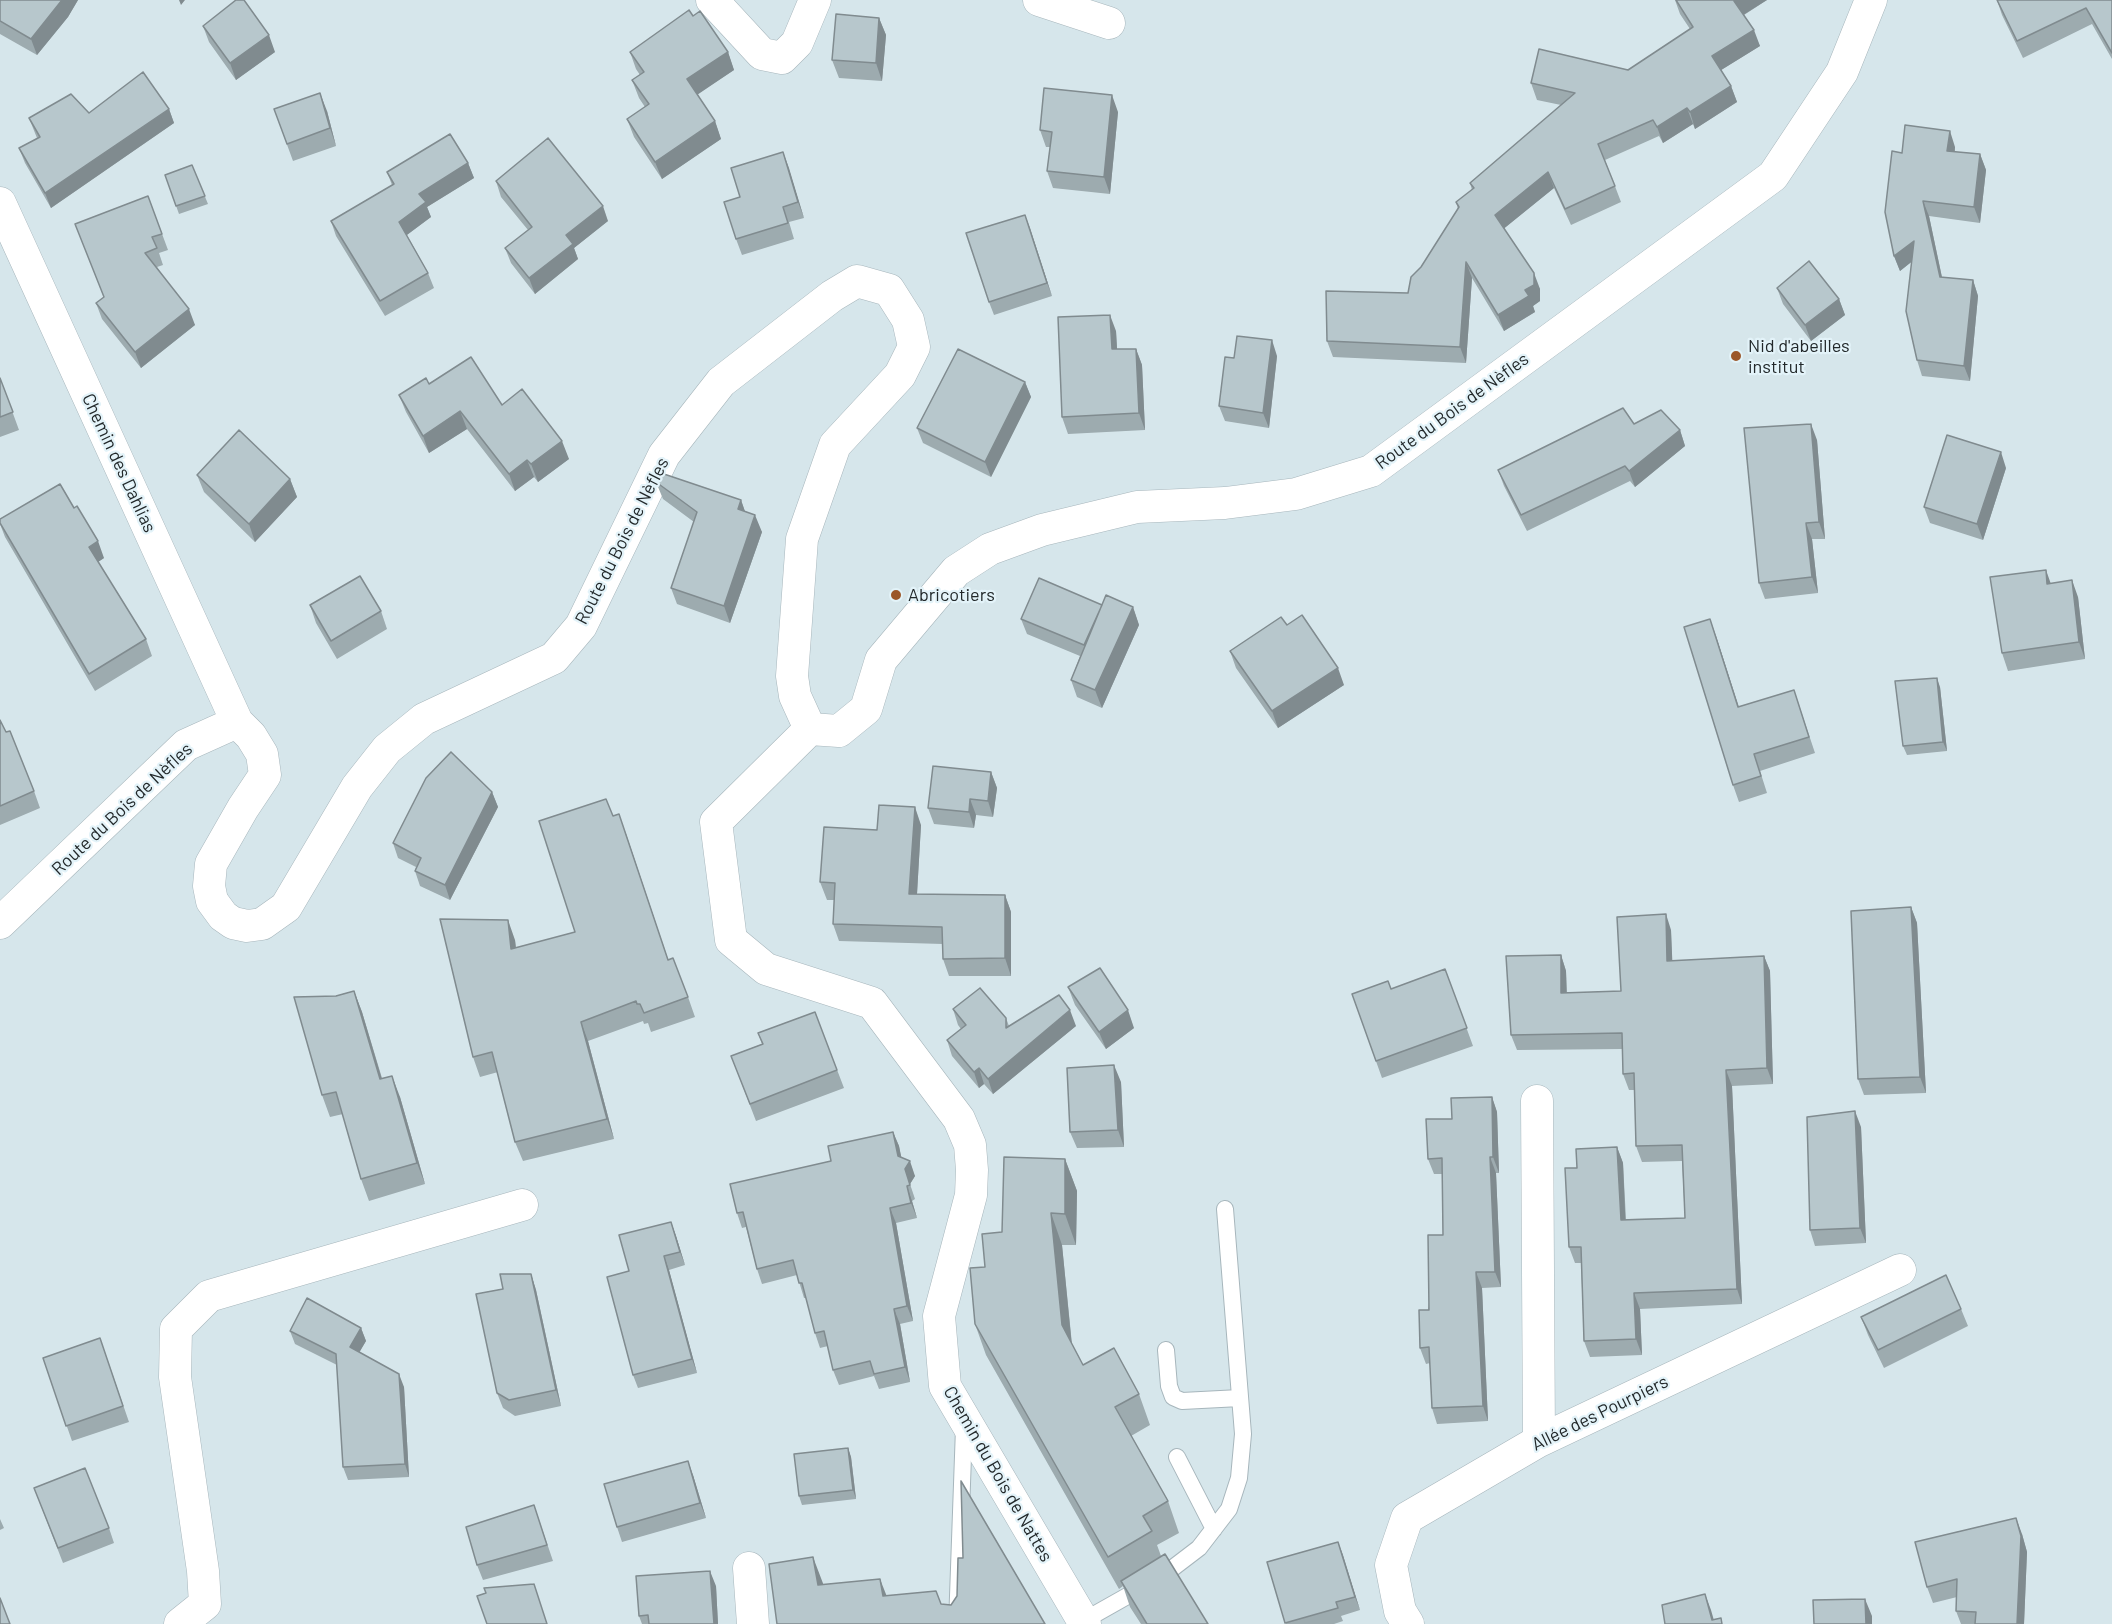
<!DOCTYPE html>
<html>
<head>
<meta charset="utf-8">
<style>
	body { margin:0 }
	canvas { display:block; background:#d6e6eb }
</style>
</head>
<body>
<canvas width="2112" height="1624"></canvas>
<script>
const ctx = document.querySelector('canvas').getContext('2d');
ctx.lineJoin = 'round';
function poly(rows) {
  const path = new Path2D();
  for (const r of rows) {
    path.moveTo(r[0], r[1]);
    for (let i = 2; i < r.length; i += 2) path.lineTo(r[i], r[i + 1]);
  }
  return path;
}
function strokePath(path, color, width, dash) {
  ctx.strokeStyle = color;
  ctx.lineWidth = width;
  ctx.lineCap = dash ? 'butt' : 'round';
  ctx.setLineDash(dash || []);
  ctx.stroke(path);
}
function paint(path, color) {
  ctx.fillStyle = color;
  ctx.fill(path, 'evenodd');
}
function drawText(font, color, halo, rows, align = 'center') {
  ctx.font = font + ' Barlow,sans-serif';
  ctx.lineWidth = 4.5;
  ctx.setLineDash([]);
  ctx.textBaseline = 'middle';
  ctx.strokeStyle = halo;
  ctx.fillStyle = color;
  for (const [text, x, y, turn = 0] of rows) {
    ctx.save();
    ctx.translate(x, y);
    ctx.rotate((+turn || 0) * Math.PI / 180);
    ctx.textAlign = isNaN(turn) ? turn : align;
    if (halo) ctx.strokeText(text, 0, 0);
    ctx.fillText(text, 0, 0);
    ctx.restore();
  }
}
const lane = poly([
	[1166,1350,1169,1386,1173,1397,1182,1401,1240,1398],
	[1177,1457,1214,1529],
	[1083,1621,1161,1577,1199,1548,1229,1509,1239,1478,1243,1434,1225,1209],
	[957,1624,964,1428]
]);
const street = poly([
	[712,0,762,54,782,58,797,43,815,0],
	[1039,0,1109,23],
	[0,203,237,722],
	[810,729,716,822,731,940,766,969,872,1003,959,1119,970,1145,972,1170,971,1195,939,1316,945,1386,1085,1624],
	[0,923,186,745,237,722,251,736,262,754,265,775,243,808,211,864,209,886,212,901,223,916,233,923,247,926,262,924,286,907,357,787,387,749,424,719,554,658,581,626,664,455,721,382,832,296,857,281,889,290,908,320,914,347,900,375,835,445,802,539,792,676,795,696,810,729,839,731,866,709,881,660,956,571,990,549,1042,530,1137,507,1225,503,1296,494,1371,471,1773,176,1842,72,1871,0],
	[1537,1101,1539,1441],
	[749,1568,753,1624],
	[180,1624,205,1604,203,1571,175,1377,176,1329,209,1296,522,1205],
	[1408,1624,1400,1611,1391,1565,1407,1518,1539,1441,1900,1270]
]);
const wall = poly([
	[0,0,78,0,68,17,37,55,0,34],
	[1675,0,1767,0,1744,15,1760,46,1721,70,1731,86,1737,102,1695,129,1693,124,1663,143,1659,136,1605,160,1621,202,1571,225,1554,188,1504,228,1540,289,1540,301,1533,306,1535,312,1504,331,1472,278,1466,363,1333,357,1327,341,1408,293,1421,267,1458,209,1456,202,1472,190,1470,183,1561,105,1537,100,1531,83,1628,70,1690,29,1680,14],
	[1997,0,2112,0,2112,59,2092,24,2023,58,2002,15],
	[693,16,728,52,734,70,697,94,715,121,721,139,662,179,634,137,627,119,645,107,639,98,632,80,640,75,636,69,630,52],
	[879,18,886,35,882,81,839,78,832,60],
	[203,26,275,52,236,80,209,42],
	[169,109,174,123,51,208,25,163,19,148,37,138,29,118,89,113],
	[274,109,327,111,336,146,293,161],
	[1118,112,1110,194,1053,188,1047,171,1050,147,1046,147,1040,130],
	[1955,147,1955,152,1980,154,1986,170,1980,223,1929,216,1942,277,1973,280,1978,296,1970,381,1922,376,1917,360,1911,262,1900,271,1894,256,1902,153],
	[783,152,804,218,789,222,794,239,742,255,736,239,740,197],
	[468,163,474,178,427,207,431,217,407,235,428,273,434,288,385,316,336,236,331,221,392,185,387,172],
	[192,165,208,204,179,214,165,175],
	[496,181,608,221,574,248,578,259,535,294,511,263,505,248,528,230,501,197],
	[148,196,168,250,159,253,163,265,157,267,195,325,141,368,102,319,96,303,104,297,75,224],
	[1025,215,1052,296,994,315,989,302],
	[1777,288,1839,299,1845,315,1811,341,1783,304],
	[1116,331,1117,349,1136,349,1142,365,1145,430,1068,434,1062,417],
	[1277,356,1269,428,1225,421,1219,406,1234,358],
	[0,378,19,430,0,437],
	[1025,382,1031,397,991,477,923,443,917,428],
	[429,384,502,405,569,459,538,482,534,477,515,491,467,429,429,453,406,412,399,395],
	[1634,424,1680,430,1685,446,1635,487,1630,481,1527,531,1504,486,1498,470],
	[1817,440,1825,539,1812,539,1818,593,1765,599,1759,583],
	[2006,468,1983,540,1930,523,1924,507],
	[197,475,290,479,297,497,255,542,204,492],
	[656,482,741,500,745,512,762,532,730,623,677,604,671,588,694,522,663,499],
	[0,519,104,558,98,562,146,639,152,656,95,691,5,537,0,524],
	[2078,597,2085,659,2008,671,2002,653],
	[310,605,381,611,387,629,337,659,316,623],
	[1102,605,1133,607,1139,625,1102,708,1077,697,1071,680,1080,656,1027,634,1021,619],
	[1716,636,1739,707,1794,690,1815,753,1760,771,1767,793,1739,802,1733,785],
	[1230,651,1344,685,1278,728,1236,668],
	[1940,687,1947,751,1907,755,1903,746],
	[0,720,34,791,40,808,0,825],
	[991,772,997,788,993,817,976,815,974,828,934,824,928,808],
	[492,792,498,807,450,900,420,886,415,871,416,867,398,858,393,843],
	[613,816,626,834,668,960,688,997,695,1017,651,1032,648,1023,644,1024,643,1021,588,1041,614,1139,523,1161,515,1142,498,1072,480,1077,473,1057,515,940,516,948,575,932],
	[921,825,917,894,1005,895,1011,912,1011,976,949,976,943,959,943,944,839,941,833,924,835,900,827,900,820,882,877,830],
	[1911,907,1917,923,1926,1093,1864,1095,1858,1079],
	[1671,930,1672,961,1764,956,1770,971,1773,1084,1732,1086,1742,1304,1640,1309,1642,1355,1590,1357,1584,1341,1581,1263,1575,1263,1569,1247,1577,1168,1617,1147,1623,1163,1626,1219,1685,1218,1682,1161,1642,1162,1636,1146,1635,1090,1629,1090,1623,1074,1623,1049,1517,1050,1511,1035,1561,955,1566,971,1567,993,1621,991],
	[1445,969,1473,1046,1382,1078,1352,994,1391,989],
	[1068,987,1134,1028,1106,1049,1075,1005],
	[354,991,362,1012,382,1078,400,1097,425,1184,369,1201,361,1179,343,1114,330,1117,322,1095,336,996],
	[953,1009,1006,1018,1009,1026,1076,1026,993,1094,984,1084,979,1088,952,1056,947,1040,961,1029,958,1025],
	[815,1012,844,1088,756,1121,731,1056,762,1044,758,1033],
	[1121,1082,1124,1147,1077,1148,1070,1132],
	[1492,1097,1497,1112,1499,1173,1496,1173,1501,1287,1482,1288,1488,1421,1437,1424,1432,1408,1430,1363,1426,1364,1420,1348,1443,1235,1442,1174,1434,1174,1428,1159,1452,1119],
	[1861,1127,1866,1243,1815,1246,1810,1230],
	[893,1132,899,1146,901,1157,915,1176,910,1184,915,1199,912,1201,917,1218,896,1223,913,1321,900,1324,910,1382,879,1389,874,1376,839,1385,833,1370,828,1346,820,1348,815,1333,806,1298,804,1298,797,1275,762,1284,757,1269,746,1227,742,1228,737,1213],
	[1065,1159,1077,1191,1076,1245,1062,1245,1072,1344,1083,1365,1139,1394,1150,1425,1131,1436,1168,1501,1179,1533,1157,1545,1161,1556,1208,1624,1141,1624,1130,1607,1123,1586,1119,1589,986,1355,975,1324,985,1267,1002,1232],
	[671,1222,676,1236,685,1265,669,1270,697,1373,638,1388,633,1375,629,1271],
	[531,1274,536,1290,561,1406,515,1416,503,1408,497,1393,503,1289],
	[1961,1309,1968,1326,1884,1368,1868,1335,1861,1317],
	[361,1328,366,1341,359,1352,404,1387,409,1477,348,1480,343,1467,337,1365,295,1344,290,1331],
	[100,1338,129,1422,72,1441,43,1358],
	[848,1448,851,1457,856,1499,802,1505,799,1496],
	[693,1475,706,1518,622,1542,617,1527],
	[34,1488,109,1528,114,1543,63,1563],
	[534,1505,553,1561,483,1580,477,1565],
	[0,1519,4,1528,0,1530],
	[2022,1534,2027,1552,2024,1624,1961,1624,1956,1611,1957,1597,1933,1603,1927,1587],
	[1338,1542,1360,1610,1341,1616,1343,1621,1334,1624,1286,1624,1267,1562],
	[716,1586,718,1624,642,1624,639,1616]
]);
const shadedWall = poly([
	[62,0,78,0,68,17,37,55,31,39],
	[179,0,185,0,181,5],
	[1736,0,1767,0,1740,17,1734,1],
	[879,18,886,35,882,81,876,63],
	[1754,30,1760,46,1718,72,1712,56],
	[269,35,275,52,236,80,230,63],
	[728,52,734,70,694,97,687,79],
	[1731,86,1737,102,1695,129,1690,112],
	[320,93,327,111,336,146,330,128],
	[1112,95,1118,112,1110,194,1104,177],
	[1687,108,1693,124,1663,143,1657,127],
	[169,109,174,123,51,208,45,193],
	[715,121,721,139,662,179,655,162],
	[1950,131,1955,147,1953,166,1947,151],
	[783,152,789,168,804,218,798,202],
	[1980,154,1986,170,1980,223,1974,207],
	[468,163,474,178,427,207,431,217,404,237,399,222,419,194],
	[1548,172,1554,188,1501,231,1495,215],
	[1923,201,1929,216,1945,292,1940,277],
	[603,206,608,221,574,248,578,259,535,294,529,278,566,235],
	[1025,215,1030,228,1052,296,1047,283],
	[1914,241,1919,256,1900,271,1894,256],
	[1466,262,1472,278,1466,363,1460,347],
	[1534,273,1540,289,1540,301,1533,306,1535,312,1504,331,1498,315,1525,290],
	[1973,280,1978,296,1970,381,1964,366],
	[1839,299,1845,315,1811,341,1805,325],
	[189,309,195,325,141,368,135,352],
	[1110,315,1116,331,1118,366,1112,349],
	[1272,340,1277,356,1269,428,1263,413],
	[1136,349,1142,365,1145,430,1139,413],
	[1025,382,1031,397,991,477,985,462],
	[460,411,467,429,429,453,423,436],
	[1811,424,1817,440,1825,539,1819,522],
	[1680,430,1685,446,1635,487,1629,471],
	[562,441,569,459,538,482,531,464],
	[2001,452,2006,468,1983,540,1977,524],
	[527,460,534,477,515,491,509,474],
	[290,479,297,497,255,542,249,524],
	[741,500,747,517,738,509],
	[755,515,762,532,730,623,724,606],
	[1806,523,1812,539,1818,593,1812,577],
	[98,541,104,558,95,564,89,547],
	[2046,570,2052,587,2047,584],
	[2072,580,2078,597,2085,659,2079,642],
	[1133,607,1139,625,1102,708,1095,690],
	[1710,619,1716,636,1744,724,1738,707],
	[1338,668,1344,685,1278,728,1272,711],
	[1937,678,1940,687,1947,751,1943,742],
	[991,772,997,788,993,817,988,801],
	[492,792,498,807,450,900,445,885],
	[970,799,976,815,974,828,969,812],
	[915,807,921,825,916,911,909,894],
	[619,814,626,834,675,980,668,960],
	[1005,895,1011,912,1011,976,1005,958],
	[1911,907,1917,923,1926,1093,1920,1077],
	[1666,914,1671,930,1673,977,1667,961],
	[508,920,515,940,518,969,511,949],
	[1561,955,1566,971,1567,1009,1561,993],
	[1764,956,1770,971,1773,1084,1767,1068],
	[354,991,362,1012,388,1100,380,1079],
	[1070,1010,1076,1026,993,1094,988,1079],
	[1128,1010,1134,1028,1106,1049,1099,1032],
	[581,1022,588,1041,614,1139,607,1119],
	[1114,1065,1121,1082,1124,1147,1118,1130],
	[979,1068,984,1084,979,1088,974,1072],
	[1726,1070,1732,1086,1742,1304,1737,1289],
	[392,1076,400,1097,425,1184,417,1163],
	[1492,1097,1497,1112,1499,1173,1493,1157],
	[1855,1111,1861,1127,1866,1243,1860,1228],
	[893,1132,899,1146,904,1170,898,1156],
	[1617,1147,1623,1163,1626,1235,1621,1220],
	[1490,1157,1496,1173,1501,1287,1495,1272],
	[1065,1159,1077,1191,1076,1245,1065,1214],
	[910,1161,915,1176,910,1184,905,1169],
	[907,1186,912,1201,917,1218,911,1203],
	[890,1208,896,1223,913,1321,907,1306],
	[1051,1213,1062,1245,1073,1357,1062,1325],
	[671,1222,676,1236,685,1265,680,1252],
	[664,1256,669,1270,697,1373,692,1359],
	[1476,1272,1482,1288,1488,1421,1483,1406],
	[531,1274,536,1290,561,1406,556,1390],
	[1634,1293,1640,1309,1642,1355,1636,1339],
	[894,1309,900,1324,910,1382,905,1367],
	[361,1328,366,1341,355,1360,350,1347],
	[399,1374,404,1387,409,1477,405,1464],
	[848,1448,851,1457,856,1499,853,1490],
	[688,1461,693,1475,706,1518,700,1503],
	[2016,1518,2022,1534,2027,1552,2024,1624,2017,1624],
	[1338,1542,1343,1555,1360,1610,1355,1597],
	[813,1557,824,1586,818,1585],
	[710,1571,716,1586,718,1624,714,1624],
	[880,1579,891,1607,883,1596],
	[1705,1594,1711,1610,1715,1624,1713,1624],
	[1865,1599,1872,1616,1872,1624,1866,1624]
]);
const building = poly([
	[0,0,62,0,31,39,0,21,0,0],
	[236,0,244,0,269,35,230,63,203,26,236,0],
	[1676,0,1736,0,1734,1,1754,30,1712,56,1731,86,1690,112,1687,108,1657,127,1653,120,1598,144,1615,186,1565,209,1548,172,1495,215,1534,273,1534,285,1525,290,1529,296,1498,315,1466,262,1460,347,1327,341,1326,291,1408,293,1411,277,1421,267,1459,207,1456,202,1474,188,1470,183,1575,93,1531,83,1539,49,1628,70,1693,27,1676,0],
	[1997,0,2112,0,2112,53,2086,8,2017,41,1997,0],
	[689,10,693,16,700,11,728,52,687,79,715,121,655,162,627,119,649,104,632,80,644,72,630,52,689,10],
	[836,14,879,18,876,63,832,60,836,14],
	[143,72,169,109,45,193,19,148,40,137,29,118,71,94,89,113,143,72],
	[1044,88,1112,95,1104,177,1047,171,1052,132,1040,130,1044,88],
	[320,93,330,128,287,144,274,109,320,93],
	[1905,125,1950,131,1947,151,1980,154,1974,207,1923,201,1940,277,1973,280,1964,366,1917,360,1906,311,1914,241,1894,256,1885,212,1892,151,1902,153,1905,125],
	[450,134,468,163,419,194,426,202,399,222,428,273,380,301,331,221,394,184,387,172,450,134],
	[548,138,603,206,566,235,573,244,529,278,505,248,532,227,496,181,548,138],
	[783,152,798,202,783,207,788,223,736,239,724,202,740,197,731,168,783,152],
	[192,165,205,196,176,206,165,175,192,165],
	[148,196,162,234,152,237,157,248,145,253,189,309,135,352,96,303,104,297,75,224,148,196],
	[1025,215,1047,283,989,302,966,233,1025,215],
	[1809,261,1839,299,1805,325,1777,288,1809,261],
	[1110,315,1112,349,1136,349,1139,413,1062,417,1058,317,1110,315],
	[1237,336,1272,340,1263,413,1219,406,1225,357,1234,358,1237,336],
	[958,349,1025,382,985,462,917,428,958,349],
	[471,357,502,405,522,389,562,441,531,464,527,460,509,474,460,411,423,436,399,395,426,378,429,384,471,357],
	[0,378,13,412,0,417,0,378],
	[1623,408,1634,424,1661,410,1680,430,1629,471,1625,466,1521,515,1498,470,1623,408],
	[1811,424,1819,522,1806,523,1812,577,1759,583,1744,428,1811,424],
	[239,430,290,479,249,524,197,475,239,430],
	[1947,435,2001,452,1977,524,1924,507,1947,435],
	[661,473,741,500,738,509,755,515,724,606,671,588,697,512,656,482,661,473],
	[60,484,74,508,77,506,98,541,89,547,146,639,89,674,0,523,0,519,60,484],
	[2046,570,2047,584,2072,580,2079,642,2002,653,1990,577,2046,570],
	[360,576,381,611,331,641,310,605,360,576],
	[1039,578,1102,605,1084,645,1021,619,1039,578],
	[1106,595,1133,607,1095,690,1071,680,1106,595],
	[1302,615,1338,668,1272,711,1230,651,1281,617,1287,625,1302,615],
	[1710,619,1738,707,1794,690,1809,737,1754,754,1761,776,1733,785,1684,627,1710,619],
	[1937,678,1943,742,1903,746,1895,681,1937,678],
	[0,720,6,732,10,731,34,791,0,806,0,720],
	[451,752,492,792,445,885,415,871,421,858,393,843,426,778,451,752],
	[933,766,991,772,988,801,970,799,969,812,928,808,933,766],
	[606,799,613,816,619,814,668,960,673,958,688,997,644,1013,640,1004,637,1004,636,1001,581,1022,607,1119,515,1142,492,1052,473,1057,440,919,508,920,511,949,575,932,539,821,606,799],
	[879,805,915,807,909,894,1005,895,1005,958,943,959,942,927,833,924,835,883,820,882,824,827,877,830,879,805],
	[1911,907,1920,1077,1858,1079,1851,911,1911,907],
	[1666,914,1667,961,1764,956,1767,1068,1726,1070,1737,1289,1634,1293,1636,1339,1584,1341,1581,1247,1569,1247,1565,1168,1577,1168,1576,1149,1617,1147,1621,1220,1685,1218,1682,1145,1636,1146,1634,1073,1623,1074,1622,1033,1511,1035,1506,956,1561,955,1561,993,1621,991,1617,917,1666,914],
	[1100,968,1128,1010,1099,1032,1068,987,1100,968],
	[1445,969,1467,1028,1376,1061,1352,994,1388,981,1391,989,1445,969],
	[980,988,1006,1018,1006,1028,1059,995,1070,1010,988,1079,979,1068,974,1072,947,1040,966,1025,953,1009,980,988],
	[354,991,380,1079,392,1076,417,1163,361,1179,336,1092,322,1095,294,997,336,996,354,991],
	[815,1012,837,1070,750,1104,731,1056,763,1044,758,1033,815,1012],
	[1114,1065,1118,1130,1070,1132,1067,1068,1114,1065],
	[1492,1097,1493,1157,1490,1157,1495,1272,1476,1272,1483,1406,1432,1408,1429,1347,1420,1348,1419,1310,1429,1310,1428,1235,1443,1235,1442,1158,1428,1159,1426,1119,1452,1119,1451,1098,1492,1097],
	[1855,1111,1860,1228,1810,1230,1807,1117,1855,1111],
	[893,1132,898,1156,910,1161,905,1169,910,1185,907,1186,911,1203,890,1208,907,1306,894,1309,905,1367,874,1374,870,1361,833,1370,824,1331,815,1333,802,1283,799,1283,793,1260,757,1269,743,1212,737,1213,730,1184,831,1161,828,1146,893,1132],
	[1004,1157,1065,1159,1065,1214,1051,1213,1062,1325,1083,1365,1114,1348,1139,1394,1115,1407,1168,1501,1143,1516,1152,1531,1108,1557,975,1324,970,1268,985,1267,982,1234,1002,1232,1004,1157],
	[671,1222,680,1252,664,1256,692,1359,633,1375,607,1277,629,1271,619,1235,671,1222],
	[500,1274,531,1274,556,1390,509,1400,497,1393,476,1294,503,1289,500,1274],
	[1946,1275,1961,1309,1878,1350,1861,1317,1946,1275],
	[307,1298,361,1328,350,1347,399,1374,405,1464,343,1467,336,1354,290,1331,307,1298],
	[100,1338,123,1406,66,1426,43,1358,100,1338],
	[848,1448,853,1490,799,1496,794,1454,848,1448],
	[688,1461,700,1503,617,1527,604,1484,688,1461],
	[85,1468,109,1528,58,1548,34,1488,85,1468],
	[961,1481,1045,1624,777,1624,769,1564,813,1557,818,1585,880,1579,883,1596,936,1591,941,1604,951,1605,957,1596,958,1558,963,1558,961,1481],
	[534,1505,547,1545,477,1565,466,1527,534,1505],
	[2016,1518,2021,1536,2017,1624,1975,1624,1976,1612,1956,1611,1957,1579,1927,1587,1915,1542,2016,1518],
	[1338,1542,1355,1597,1336,1602,1338,1608,1285,1623,1267,1562,1338,1542],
	[1165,1554,1208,1624,1147,1624,1121,1581,1165,1554],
	[710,1571,714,1624,649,1624,648,1615,639,1616,636,1576,710,1571],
	[534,1584,547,1624,487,1624,477,1596,486,1593,484,1588,534,1584],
	[1705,1594,1712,1620,1721,1618,1722,1624,1665,1624,1662,1605,1705,1594],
	[0,1598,10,1624,0,1624,0,1598],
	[1865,1599,1866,1624,1814,1624,1813,1600,1865,1599]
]);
const markers = [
	[1736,356,6,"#9b5729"],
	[896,595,6,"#9b5729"]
];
const poiNames = [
	["Nid d'abeilles",1748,346],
	["institut",1748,367],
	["Abricotiers",908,595]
];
const streetNames = [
	["Route du Bois de Nèfles",1452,411,-36],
	["Chemin des Dahlias",119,463,65],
	["Route du Bois de Nèfles",622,541,-63],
	["Route du Bois de Nèfles",122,809,-43],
	["Allée des Pourpiers",1600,1413,-26],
	["Chemin du Bois de Nattes",998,1474,60]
];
strokePath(lane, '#a7b6bc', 18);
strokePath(street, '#a7b6bc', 33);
strokePath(lane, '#fff', 16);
strokePath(street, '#fff', 32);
paint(wall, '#9dabaf');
paint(shadedWall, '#808b8f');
paint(building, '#b7c7cc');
strokePath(building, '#808b8f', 1.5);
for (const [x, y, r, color] of markers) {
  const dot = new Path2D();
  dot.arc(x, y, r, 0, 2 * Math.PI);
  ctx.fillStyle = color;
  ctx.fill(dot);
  strokePath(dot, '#e3f3f9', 2);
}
drawText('18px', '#22282a', '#e3f3f9', poiNames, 'left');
drawText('18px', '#22282a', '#e3f3f9', streetNames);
</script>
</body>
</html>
